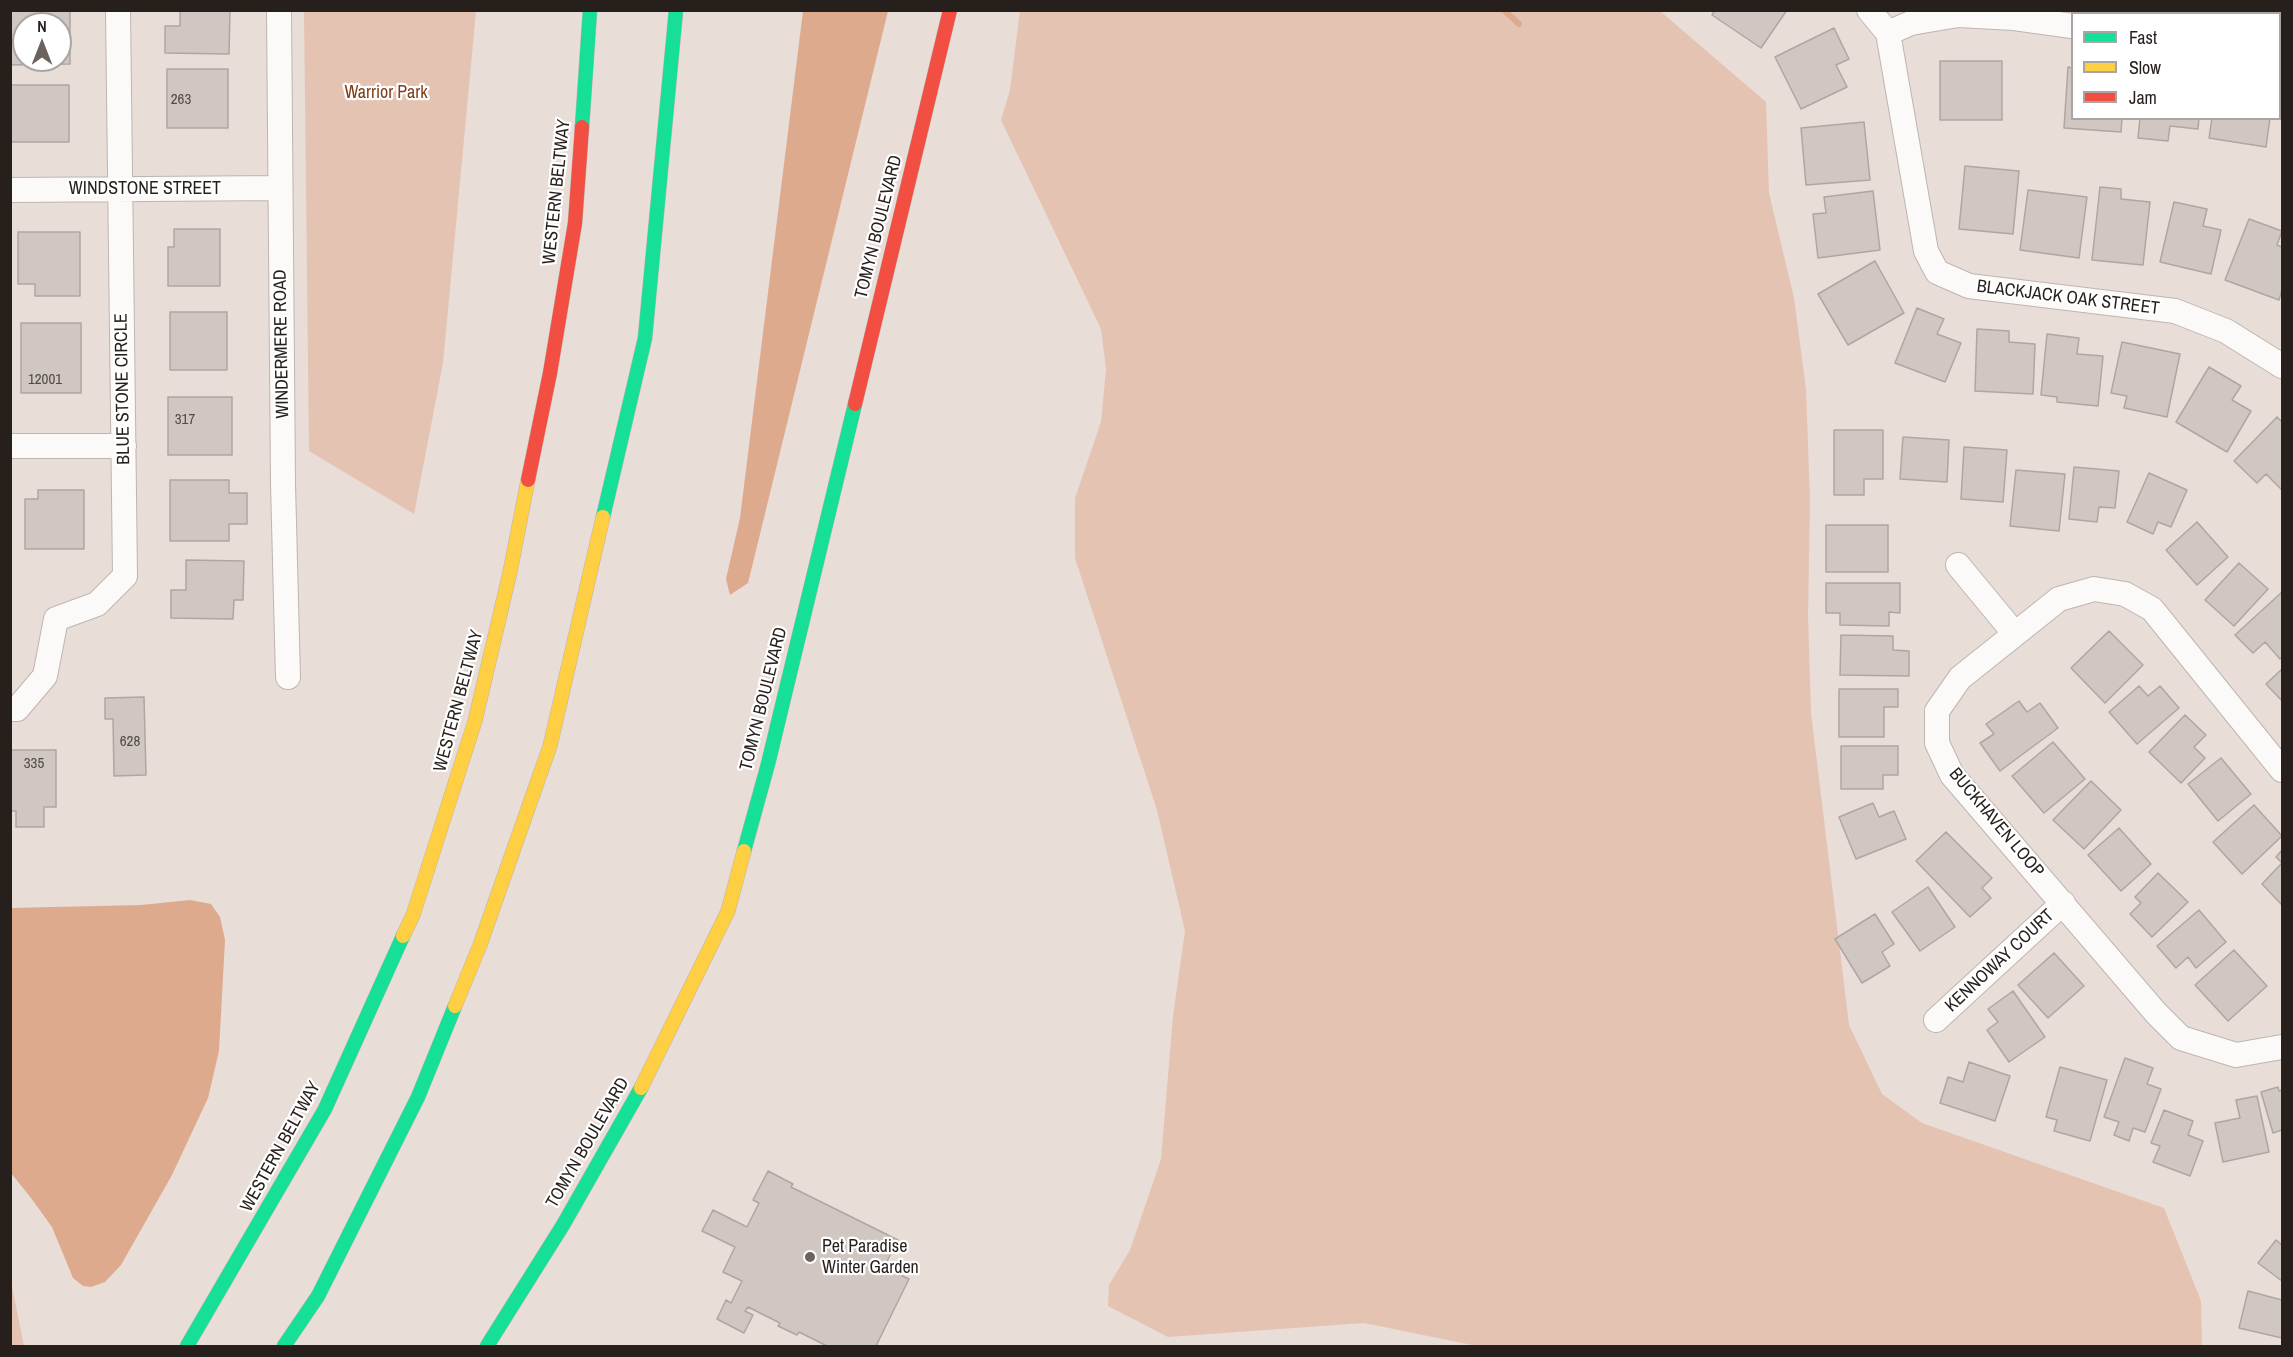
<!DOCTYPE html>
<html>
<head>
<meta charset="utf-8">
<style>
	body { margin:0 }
	#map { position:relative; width:2293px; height:1357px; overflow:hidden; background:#e8ddd7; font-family:"Archivo Narrow",sans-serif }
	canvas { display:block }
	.frame { position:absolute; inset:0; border:12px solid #271f1c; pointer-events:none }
	.legend { position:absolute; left:2071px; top:12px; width:210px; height:108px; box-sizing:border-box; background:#fff; border:2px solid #a9a5a4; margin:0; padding:8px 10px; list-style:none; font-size:18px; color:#271f1c }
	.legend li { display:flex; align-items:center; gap:12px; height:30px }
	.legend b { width:30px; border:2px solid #a9a5a4 }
	.north { position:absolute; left:12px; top:12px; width:60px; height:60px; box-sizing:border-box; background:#fff; border:2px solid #a9a5a4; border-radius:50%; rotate:0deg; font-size:16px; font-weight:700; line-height:24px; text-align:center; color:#271f1c }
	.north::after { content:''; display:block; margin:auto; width:21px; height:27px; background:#6b625d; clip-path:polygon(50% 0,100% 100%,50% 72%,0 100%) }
</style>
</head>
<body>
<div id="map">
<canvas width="2293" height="1357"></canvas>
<div class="frame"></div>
<ul class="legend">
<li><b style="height:8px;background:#16e098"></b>Fast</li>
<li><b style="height:8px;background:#ffcf43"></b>Slow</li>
<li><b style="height:8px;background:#f24e42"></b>Jam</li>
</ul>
<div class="north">N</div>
</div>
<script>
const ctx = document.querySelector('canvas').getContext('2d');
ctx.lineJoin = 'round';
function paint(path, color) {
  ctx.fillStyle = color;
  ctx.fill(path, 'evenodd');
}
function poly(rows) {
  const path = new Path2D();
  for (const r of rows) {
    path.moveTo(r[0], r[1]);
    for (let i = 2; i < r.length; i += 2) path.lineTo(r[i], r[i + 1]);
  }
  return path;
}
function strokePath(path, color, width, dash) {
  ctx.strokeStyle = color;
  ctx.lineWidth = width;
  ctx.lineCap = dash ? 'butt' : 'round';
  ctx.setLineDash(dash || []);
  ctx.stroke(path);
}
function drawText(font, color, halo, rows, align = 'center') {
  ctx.font = font + ' "Archivo Narrow",sans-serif';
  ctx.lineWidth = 4.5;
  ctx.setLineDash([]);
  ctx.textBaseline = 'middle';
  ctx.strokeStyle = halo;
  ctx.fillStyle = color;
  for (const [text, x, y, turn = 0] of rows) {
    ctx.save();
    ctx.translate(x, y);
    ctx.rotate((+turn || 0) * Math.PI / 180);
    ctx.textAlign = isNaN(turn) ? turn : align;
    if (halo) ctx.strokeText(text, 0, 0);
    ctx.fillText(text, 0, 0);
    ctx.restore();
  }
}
const green = poly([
	[1020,10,1660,11,1766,102,1769,193,1794,298,1806,389,1810,501,1808,616,1811,713,1849,1025,1882,1094,1922,1123,2164,1208,2201,1301,2202,1346,1477,1346,1364,1323,1168,1337,1108,1306,1109,1285,1130,1250,1161,1159,1173,1016,1185,931,1157,810,1075,558,1075,498,1101,422,1106,369,1101,329,1001,120,1010,90],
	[304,11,476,11,443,363,414,514,309,451],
	[10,1282,11,1282,24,1346,11,1346]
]);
const water = poly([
	[803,11,888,11,748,583,730,595,726,579,740,518],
	[190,900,211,904,220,917,225,940,219,1051,208,1098,172,1175,121,1265,105,1282,91,1287,83,1286,73,1278,52,1227,31,1198,11,1173,11,908,141,905]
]);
const stream = poly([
	[1504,10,1519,24]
]);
const building = poly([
	[10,10,70,10,70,64,10,65,10,10],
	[24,24,60,24,60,60,24,60,24,24],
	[180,10,230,10,229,54,165,53,165,26,180,26,180,10],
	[1715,10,1787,10,1761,48,1712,15,1715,10],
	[1834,28,1849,59,1836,65,1847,87,1801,109,1775,57,1834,28],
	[1940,61,2002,61,2002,120,1940,120,1940,61],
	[2068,67,2072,68,2072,118,2122,118,2121,132,2064,128,2068,67],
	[167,69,228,69,228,128,167,128,167,69],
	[10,85,69,85,69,142,10,142,10,85],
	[2140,118,2199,118,2198,129,2170,126,2168,141,2138,138,2140,118],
	[2212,118,2270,118,2266,147,2209,138,2212,118],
	[1864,122,1870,180,1806,185,1801,128,1864,122],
	[1965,166,2019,171,2013,234,1959,229,1965,166],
	[2100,187,2121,189,2121,199,2150,202,2143,265,2092,260,2100,187],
	[2028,190,2087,197,2079,258,2020,250,2028,190],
	[1873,191,1880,250,1818,258,1813,214,1826,213,1824,197,1873,191],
	[2174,202,2207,209,2203,226,2221,230,2211,274,2160,262,2174,202],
	[2249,219,2282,231,2277,245,2282,247,2282,290,2279,300,2225,280,2249,219],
	[174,229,220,229,220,286,168,286,168,247,174,247,174,229],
	[18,232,80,232,80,296,35,296,35,284,18,284,18,232],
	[1875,261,1904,313,1848,345,1818,294,1875,261],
	[1917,308,1944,319,1937,334,1961,343,1945,382,1895,363,1917,308],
	[170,312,227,312,227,370,170,370,170,312],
	[21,323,81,323,81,393,21,393,21,323],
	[1977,329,2009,331,2009,342,2035,344,2033,394,1975,391,1977,329],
	[2047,334,2079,338,2077,354,2103,356,2098,406,2057,402,2057,397,2041,395,2047,334],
	[2122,342,2180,354,2167,417,2124,408,2127,396,2111,393,2122,342],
	[2209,367,2241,386,2232,400,2251,411,2227,452,2176,422,2209,367],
	[168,397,232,397,232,455,168,455,168,397],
	[2277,417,2282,422,2282,490,2266,474,2257,483,2234,461,2277,417],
	[1834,430,1883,430,1883,479,1864,479,1864,495,1834,495,1834,430],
	[1903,437,1949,440,1947,482,1900,479,1903,437],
	[1964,447,2007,450,2003,502,1961,499,1964,447],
	[2074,467,2119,471,2115,508,2099,507,2097,522,2069,519,2074,467],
	[2016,470,2065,474,2059,531,2010,526,2016,470],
	[2149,473,2187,490,2171,527,2158,522,2153,534,2127,522,2149,473],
	[170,480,229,480,229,493,247,493,247,524,229,524,229,541,170,541,170,480],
	[38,490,84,490,84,549,25,549,25,499,38,499,38,490],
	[2197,522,2228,557,2197,585,2166,550,2197,522],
	[1826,525,1888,525,1888,572,1826,572,1826,525],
	[186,560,244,561,243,600,234,600,233,619,171,618,171,590,186,590,186,560],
	[2239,563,2268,589,2234,626,2205,600,2239,563],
	[1826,583,1900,583,1900,613,1889,612,1889,626,1840,625,1840,613,1826,613,1826,583],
	[2282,592,2282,657,2280,659,2265,642,2253,653,2235,635,2282,592],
	[2109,631,2143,665,2105,703,2071,668,2109,631],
	[1841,635,1893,636,1893,650,1909,651,1909,676,1840,675,1841,635],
	[2282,669,2282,701,2266,684,2282,669],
	[2139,686,2148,696,2160,686,2179,708,2137,744,2109,712,2139,686],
	[1839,689,1898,689,1898,707,1884,707,1884,737,1839,737,1839,689],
	[144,697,146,775,114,776,113,719,105,719,105,698,144,697],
	[2019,701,2027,712,2040,703,2058,728,2000,771,1980,743,1994,734,1986,724,2019,701],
	[2185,715,2206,735,2194,747,2205,758,2181,783,2149,752,2185,715],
	[2053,742,2085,779,2044,813,2012,776,2053,742],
	[1841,746,1898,746,1898,775,1883,775,1883,789,1841,789,1841,746],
	[10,750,56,750,56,807,44,807,44,827,16,827,16,811,10,811,10,750],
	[2221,758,2251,794,2218,821,2188,784,2221,758],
	[2091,781,2121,810,2084,849,2053,820,2091,781],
	[1873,803,1879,817,1894,811,1906,839,1856,859,1839,817,1873,803],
	[2254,805,2282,836,2242,874,2213,842,2254,805],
	[2119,828,2151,864,2121,891,2088,855,2119,828],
	[1946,832,1992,878,1982,888,1991,898,1970,917,1916,861,1946,832],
	[2282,850,2282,905,2262,884,2282,863,2276,857,2282,850],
	[2158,873,2188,902,2152,937,2130,914,2141,903,2135,897,2158,873],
	[1928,887,1955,927,1920,951,1892,912,1928,887],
	[2199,910,2226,942,2196,968,2188,957,2176,968,2157,946,2199,910],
	[1875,914,1894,944,1882,952,1890,966,1862,983,1835,939,1875,914],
	[2234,950,2267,986,2228,1021,2195,985,2234,950],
	[2054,953,2084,986,2048,1018,2018,985,2054,953],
	[2013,991,2045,1037,2009,1062,1987,1030,1998,1022,1988,1009,2013,991],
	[2125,1058,2153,1068,2147,1084,2161,1089,2145,1132,2133,1128,2129,1141,2114,1135,2119,1122,2104,1117,2125,1058],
	[1969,1062,2010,1076,1995,1121,1940,1103,1948,1077,1963,1082,1969,1062],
	[2060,1067,2107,1080,2090,1141,2054,1131,2057,1120,2046,1117,2060,1067],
	[2278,1087,2279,1091,2282,1090,2282,1130,2273,1133,2261,1092,2278,1087],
	[2257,1096,2269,1152,2223,1162,2215,1123,2240,1118,2236,1100,2257,1096],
	[2164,1110,2193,1121,2188,1135,2203,1141,2190,1176,2153,1162,2160,1146,2151,1143,2164,1110],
	[768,1171,793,1184,791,1187,898,1240,884,1267,909,1279,876,1346,827,1346,799,1332,797,1335,778,1326,780,1323,748,1307,745,1311,753,1315,744,1333,717,1319,726,1300,731,1303,742,1281,723,1272,735,1247,702,1231,713,1210,747,1227,759,1203,753,1200,768,1171],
	[2276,1240,2281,1244,2282,1242,2282,1281,2258,1263,2276,1240],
	[2248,1291,2282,1300,2282,1338,2239,1328,2248,1291]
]);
const street = poly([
	[279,10,283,484,288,677],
	[1869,10,1888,33,1926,251,1937,272,1969,286,2175,311,2226,331,2282,366],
	[1888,33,1911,23,1958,15,2014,18,2072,26],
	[2280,61,2282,62],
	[10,190,280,188],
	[10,446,124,446],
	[1958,565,2015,634],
	[10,709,17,709,45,676,56,619,97,604,125,576,118,10],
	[2282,770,2152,609,2125,594,2094,589,2059,599,1960,678,1937,711,1937,743,1952,775,2156,1013,2181,1038,2236,1055,2282,1047],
	[1936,1020,2063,903]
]);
const fast = poly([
	[582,127,590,10],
	[603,517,645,338,676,10],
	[744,851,768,764,855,404],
	[187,1346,325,1109,403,936],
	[284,1346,318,1296,418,1097,455,1006],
	[487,1346,563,1225,641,1088]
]);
const slow = poly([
	[403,936,413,915,475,721,510,572,528,480],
	[455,1006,480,945,550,746,603,517],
	[641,1088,728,911,744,851]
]);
const jam = poly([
	[855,404,950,10],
	[528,480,550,373,575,223,582,127]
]);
const markers = [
	[810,1257,6,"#6b625d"]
];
const numberNames = [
	["263",181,100],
	["12001",45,380],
	["317",185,420],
	["628",130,742],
	["335",34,764]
];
const parkNames = [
	["Warrior Park",386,93]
];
const streetNames = [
	["WINDSTONE STREET",145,189],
	["WESTERN BELTWAY",557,192,-84],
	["TOMYN BOULEVARD",879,227,-76],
	["BLACKJACK OAK STREET",2068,298,7],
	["WINDERMERE ROAD",282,344,-91],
	["BLUE STONE CIRCLE",123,389,-91],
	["TOMYN BOULEVARD",764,699,-76],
	["WESTERN BELTWAY",459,701,-75],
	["BUCKHAVEN LOOP",1996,823,50],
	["KENNOWAY COURT",2000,961,-43],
	["TOMYN BOULEVARD",588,1143,-60],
	["WESTERN BELTWAY",281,1147,-61]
];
const poiNames = [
	["Pet Paradise",822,1247],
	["Winter Garden",822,1268]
];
paint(green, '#e5c3b2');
paint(water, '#deaa8e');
strokePath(stream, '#deaa8e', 6);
paint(building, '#d0c7c2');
strokePath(building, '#afa6a2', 1.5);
strokePath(street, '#beb5b0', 26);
strokePath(fast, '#beb5b0', 15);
strokePath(slow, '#beb5b0', 15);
strokePath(jam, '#beb5b0', 15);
strokePath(street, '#fcfaf9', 24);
strokePath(fast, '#16e098', 14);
strokePath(slow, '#ffcf43', 14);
strokePath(jam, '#f24e42', 14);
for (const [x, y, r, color] of markers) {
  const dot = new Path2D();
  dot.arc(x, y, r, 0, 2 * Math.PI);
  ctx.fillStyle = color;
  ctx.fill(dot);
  strokePath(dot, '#fff', 2);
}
drawText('15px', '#524a46', null, numberNames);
drawText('18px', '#7f3e18', '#fff', parkNames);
drawText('18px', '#271f1c', '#fff', streetNames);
drawText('18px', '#271f1c', '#fff', poiNames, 'left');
</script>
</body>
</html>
